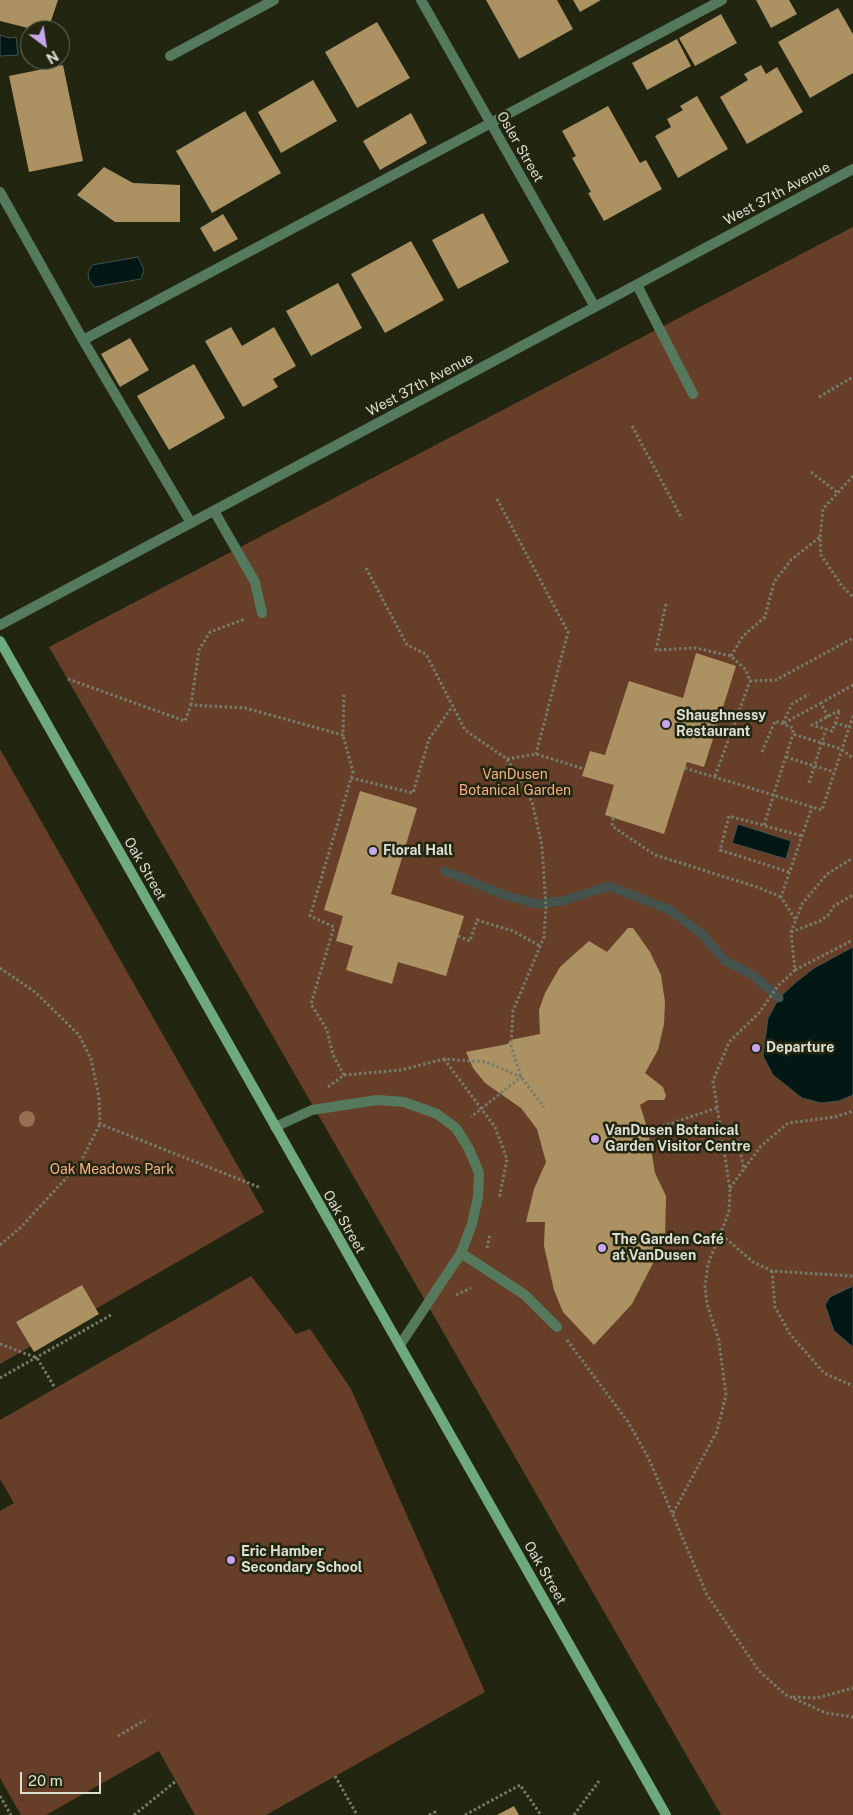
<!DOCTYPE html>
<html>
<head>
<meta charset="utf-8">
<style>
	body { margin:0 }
	#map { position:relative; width:853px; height:1815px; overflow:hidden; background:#222610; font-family:"Public Sans",sans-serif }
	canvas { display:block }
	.north { position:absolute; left:20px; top:20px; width:50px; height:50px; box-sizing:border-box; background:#222610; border:1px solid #6c705e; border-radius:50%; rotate:149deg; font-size:14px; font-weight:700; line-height:20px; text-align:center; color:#dcdfd2 }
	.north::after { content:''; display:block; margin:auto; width:18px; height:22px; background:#c8a6ef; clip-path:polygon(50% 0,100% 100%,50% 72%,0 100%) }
	.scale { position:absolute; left:20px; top:1772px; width:81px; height:22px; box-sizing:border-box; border:2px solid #dcdfd2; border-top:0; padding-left:6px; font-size:15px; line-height:18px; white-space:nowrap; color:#dcdfd2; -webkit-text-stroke:4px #222610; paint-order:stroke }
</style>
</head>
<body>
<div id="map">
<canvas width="853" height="1815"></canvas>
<div class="north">N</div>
<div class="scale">20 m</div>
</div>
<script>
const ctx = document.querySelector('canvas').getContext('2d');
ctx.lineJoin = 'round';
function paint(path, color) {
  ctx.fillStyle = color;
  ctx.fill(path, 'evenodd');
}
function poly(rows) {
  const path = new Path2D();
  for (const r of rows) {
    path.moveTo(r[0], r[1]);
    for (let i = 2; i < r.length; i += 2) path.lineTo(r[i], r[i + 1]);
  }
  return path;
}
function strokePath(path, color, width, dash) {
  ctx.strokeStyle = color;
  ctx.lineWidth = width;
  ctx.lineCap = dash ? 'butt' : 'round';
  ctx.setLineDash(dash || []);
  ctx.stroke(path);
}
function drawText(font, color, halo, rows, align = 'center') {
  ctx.font = font + ' "Public Sans",sans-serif';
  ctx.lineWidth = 5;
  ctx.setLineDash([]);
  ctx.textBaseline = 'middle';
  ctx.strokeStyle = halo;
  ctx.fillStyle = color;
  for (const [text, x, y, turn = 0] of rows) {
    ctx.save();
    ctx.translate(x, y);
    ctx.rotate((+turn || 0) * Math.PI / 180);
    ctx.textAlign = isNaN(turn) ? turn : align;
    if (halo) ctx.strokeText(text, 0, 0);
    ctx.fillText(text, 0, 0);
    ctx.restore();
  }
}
const green = poly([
	[853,227,853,1815,721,1815,49,647],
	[0,749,264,1212,0,1364],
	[251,1276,296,1334,310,1329,351,1389,485,1692,266,1815,195,1815,159,1751,46,1815,21,1815,0,1778,0,1511,14,1503,0,1479,0,1420]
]);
const water = poly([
	[0,35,9,38,16,37,18,55,0,56,0,35],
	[138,257,144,270,141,279,95,287,89,280,88,273,92,265,138,257],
	[738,824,791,841,786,859,732,843,738,824],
	[853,947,853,1095,839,1101,821,1103,802,1098,773,1075,763,1056,768,1018,779,998,795,983,814,968,853,947],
	[853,1286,853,1347,834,1331,825,1305,830,1297,853,1286]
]);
const stream = poly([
	[445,871,504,895,537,904,562,901,609,886,670,910,703,935,724,960,754,976,779,998]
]);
const building = poly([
	[0,0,58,0,48,30,36,30,0,21],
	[486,0,557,0,573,29,519,59],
	[573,0,601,0,580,12],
	[756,0,789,0,797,14,771,28],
	[838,8,853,34,853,73,810,98,778,42],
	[721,14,737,43,695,66,679,38],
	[377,22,410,78,357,108,325,52],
	[677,39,691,66,647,90,632,63],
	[63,65,83,161,29,172,9,76],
	[761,65,766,74,777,67,803,112,747,144,720,97,748,80,744,74],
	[313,80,337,121,281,153,258,112],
	[697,96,728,149,678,178,655,136,671,127,667,119,683,110,680,106],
	[608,106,640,163,646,160,662,189,604,221,588,193,591,192,572,158,576,156,562,131],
	[245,111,281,173,212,213,176,151],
	[411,113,427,143,380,170,363,141],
	[104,167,133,183,180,185,180,222,115,222,77,195],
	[483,213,509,262,458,289,432,240],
	[223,214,238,239,214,252,200,228],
	[411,241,444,300,385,333,351,274],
	[338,283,362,328,311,356,286,311],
	[231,327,242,346,274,327,296,366,273,379,278,387,243,407,205,341],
	[130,338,149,370,120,387,101,354],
	[194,364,225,418,169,450,137,396],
	[696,653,736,666,704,767,687,762,664,834,605,815,614,785,582,776,590,751,605,755,629,681,683,698],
	[360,791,417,808,391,894,464,916,446,976,398,962,392,984,346,970,353,946,336,941,343,916,324,910],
	[628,928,633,928,650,952,661,975,665,1002,664,1024,658,1050,645,1073,663,1087,666,1096,664,1100,648,1100,640,1105,648,1131,655,1173,666,1196,665,1240,632,1304,594,1345,563,1312,554,1290,544,1246,545,1222,526,1222,534,1189,546,1162,537,1129,521,1108,485,1083,473,1068,466,1052,508,1044,510,1040,540,1034,539,1010,545,993,560,967,589,941,607,952],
	[82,1285,99,1314,34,1352,16,1322],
	[514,1806,519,1815,497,1815]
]);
const path = poly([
	[819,397,853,377],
	[632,426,682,519],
	[811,472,838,493],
	[853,476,823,509,820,537,821,555,842,586,853,597],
	[497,499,568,632,536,754],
	[366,568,407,645,426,654,465,730,507,759,532,802,542,846,546,907,544,937,513,1011,511,1046,521,1077,544,1107],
	[666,604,656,650,696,648,731,656,746,670,750,681,776,680,853,638],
	[731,656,743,636,765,617,774,582,791,560,820,537],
	[68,679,185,721,191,705,245,708,343,735,344,692],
	[191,705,199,650,210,632,245,619],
	[828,717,821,703,853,685],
	[783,723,792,704,809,694],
	[784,723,821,703],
	[835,723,849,727],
	[762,752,775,721,793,728,793,734,841,749,853,758],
	[786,757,834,772],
	[507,759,536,754,584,769],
	[685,768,822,810,853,716],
	[715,776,750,681],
	[351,778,413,793,429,739,452,707],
	[809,783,826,729,812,725,840,710,832,731,826,729],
	[613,818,612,826,655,855,757,887,781,897],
	[764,825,793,734],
	[789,872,720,850,729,816,802,836],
	[795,919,781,897,812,807],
	[791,932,820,921,828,915,834,906,853,895],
	[458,936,470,941,477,920,513,931,540,946],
	[0,968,35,992,79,1035,91,1059,99,1097,100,1124,261,1188],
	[795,970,853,940],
	[444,1059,495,1127,507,1159,499,1199],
	[344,1075,401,1070,444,1059,486,1062,521,1077,471,1117],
	[328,1087,344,1075,333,1055,327,1030,311,1004,334,927,310,916,353,772,343,735],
	[648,1131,717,1108],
	[737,1135,744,1170],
	[730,1188,761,1146,788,1123,835,1117,853,1111],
	[722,1235,753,1262,772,1271,853,1276],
	[0,1245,22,1226,80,1163,100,1124],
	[487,1248,490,1235],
	[772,1271,775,1307,790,1334,824,1373,853,1386],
	[456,1295,471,1288],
	[567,1340,628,1422,648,1457,707,1595,759,1671,786,1695,826,1713,853,1717],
	[0,1344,37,1358,55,1388],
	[0,1378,111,1315],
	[673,1513,717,1431,726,1395,719,1341,707,1304,705,1286,708,1264,729,1212,730,1189,713,1081,729,1042,759,1013,778,986,795,970,791,932,802,904,827,874,853,858],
	[793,1697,817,1698,853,1688],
	[118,1736,145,1720],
	[335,1776,357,1815],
	[0,1796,11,1815],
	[134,1815,176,1781],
	[429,1815,435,1812,433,1815],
	[465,1815,520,1785,541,1815],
	[574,1815,599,1781]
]);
const service = poly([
	[0,192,83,340,191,523],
	[637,285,693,394],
	[83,340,722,0],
	[214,511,255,582,262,613],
	[275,1127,312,1110,377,1100,404,1102,437,1114,456,1128,469,1149,479,1173,478,1197,472,1224,461,1253,400,1345],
	[461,1253,525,1295,557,1327]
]);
const minor = poly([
	[421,0,595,307],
	[170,56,274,0],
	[0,625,853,169]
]);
const secondary = poly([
	[0,641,666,1815]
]);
const trees = [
	[27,1119]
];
const markers = [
	[666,724,5,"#c8a6ef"],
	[373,851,5,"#c8a6ef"],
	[756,1048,5,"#c8a6ef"],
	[595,1139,5,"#c8a6ef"],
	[602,1248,5,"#c8a6ef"],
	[231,1560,5,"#c8a6ef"]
];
const streetNames = [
	["Osler Street",520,147,60],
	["West 37th Avenue",777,194,-28],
	["West 37th Avenue",420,385,-28],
	["Oak Street",145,869,60],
	["Oak Street",344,1222,60],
	["Oak Street",545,1573,60]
];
const poiNames = [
	["Shaughnessy",676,716],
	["Restaurant",676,732],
	["Floral Hall",383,851],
	["Departure",766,1048],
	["VanDusen Botanical",605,1131],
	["Garden Visitor Centre",605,1147],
	["The Garden Café",612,1240],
	["at VanDusen",612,1256],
	["Eric Hamber",241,1552],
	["Secondary School",241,1568]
];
const parkNames = [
	["VanDusen",515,775],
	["Botanical Garden",515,791],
	["Oak Meadows Park",112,1170]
];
paint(green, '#673f29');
paint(water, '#031715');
strokePath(water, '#44534e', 1);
strokePath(stream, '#44534e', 9);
paint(building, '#ac9262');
strokePath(path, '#777b69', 3, [2.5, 2.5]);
strokePath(service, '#54795d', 10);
strokePath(minor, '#54795d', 10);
strokePath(secondary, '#6eaa7e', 10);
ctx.fillStyle = '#987051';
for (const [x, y] of trees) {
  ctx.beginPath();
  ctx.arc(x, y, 8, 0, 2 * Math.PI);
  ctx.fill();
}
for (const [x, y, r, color] of markers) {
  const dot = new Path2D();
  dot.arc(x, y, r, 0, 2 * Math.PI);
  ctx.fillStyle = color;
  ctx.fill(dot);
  strokePath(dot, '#222610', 2);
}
drawText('14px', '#dcdfd2', '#222610', streetNames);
drawText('bold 14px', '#dcdfd2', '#222610', poiNames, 'left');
drawText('14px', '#f8ad86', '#222610', parkNames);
</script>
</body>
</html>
